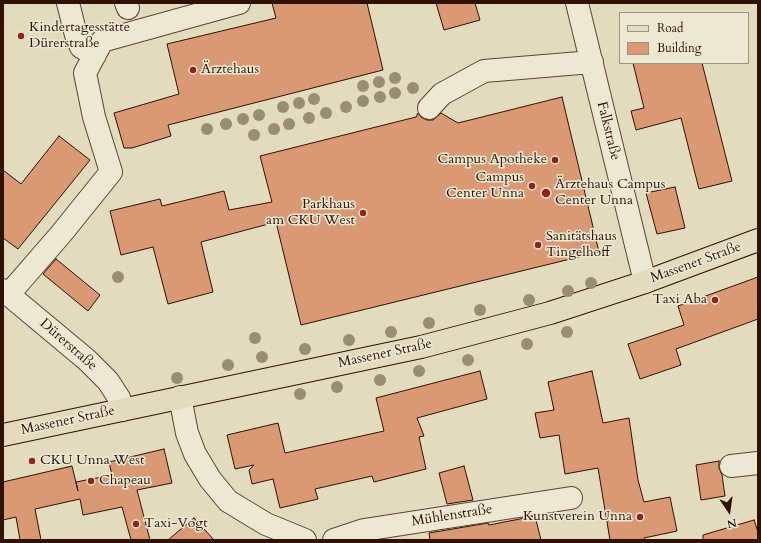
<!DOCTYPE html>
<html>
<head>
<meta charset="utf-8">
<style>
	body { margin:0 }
	#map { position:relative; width:761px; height:543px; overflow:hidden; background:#e3dbbd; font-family:Cardo,serif }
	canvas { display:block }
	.frame { position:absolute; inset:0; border:4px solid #2f1100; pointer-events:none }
	.legend { position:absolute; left:619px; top:12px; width:130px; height:52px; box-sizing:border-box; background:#ede8d4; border:1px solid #a1927f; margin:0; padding:5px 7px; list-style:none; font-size:12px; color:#2f1100 }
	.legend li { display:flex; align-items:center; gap:8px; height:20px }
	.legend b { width:20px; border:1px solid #a1927f }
	.north { position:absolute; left:709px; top:491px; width:40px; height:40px; -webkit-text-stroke:3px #ede8d4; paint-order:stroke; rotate:167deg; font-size:11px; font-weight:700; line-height:16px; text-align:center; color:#2f1100 }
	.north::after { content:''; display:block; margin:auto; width:14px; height:18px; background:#2f1100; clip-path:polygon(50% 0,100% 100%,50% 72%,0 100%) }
</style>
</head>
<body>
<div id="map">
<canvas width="761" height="543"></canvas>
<div class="frame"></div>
<ul class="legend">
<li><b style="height:5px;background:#e3dbbd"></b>Road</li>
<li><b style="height:11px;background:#d99975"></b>Building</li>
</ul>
<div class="north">N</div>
</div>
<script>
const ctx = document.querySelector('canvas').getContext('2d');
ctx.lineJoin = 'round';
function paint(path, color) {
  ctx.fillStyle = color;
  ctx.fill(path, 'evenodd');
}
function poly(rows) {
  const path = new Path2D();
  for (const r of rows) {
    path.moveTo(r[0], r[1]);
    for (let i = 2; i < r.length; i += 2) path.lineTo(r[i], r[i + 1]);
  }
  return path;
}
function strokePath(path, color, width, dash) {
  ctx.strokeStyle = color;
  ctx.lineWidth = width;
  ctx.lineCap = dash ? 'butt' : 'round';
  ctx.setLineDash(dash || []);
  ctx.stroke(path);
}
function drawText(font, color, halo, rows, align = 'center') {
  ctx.font = font + ' Cardo,serif';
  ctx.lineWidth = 3;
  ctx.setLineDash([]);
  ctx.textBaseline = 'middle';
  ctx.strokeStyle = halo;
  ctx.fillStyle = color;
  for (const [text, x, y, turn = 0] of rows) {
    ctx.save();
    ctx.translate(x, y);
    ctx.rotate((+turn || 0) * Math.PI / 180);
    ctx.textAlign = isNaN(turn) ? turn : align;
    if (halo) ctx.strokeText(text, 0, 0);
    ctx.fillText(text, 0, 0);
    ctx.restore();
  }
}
const building = poly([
	[272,3,367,3,383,70,168,125,171,136,132,148,124,148,114,113,179,94,167,44,276,18,272,3],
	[436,3,475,3,480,20,444,30,436,3],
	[633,63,702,63,732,181,699,189,681,118,636,130,631,111,644,108,633,63],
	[562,97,599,252,301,325,276,222,201,242,213,292,168,304,153,247,121,255,110,211,160,199,162,206,224,191,229,210,272,202,260,156,416,117,418,113,421,117,427,120,433,120,441,113,458,123,562,97],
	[59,136,90,160,18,249,3,238,3,170,21,184,59,136],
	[675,187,685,228,657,234,646,193,675,187],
	[56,259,100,295,88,311,43,274,56,259],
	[758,277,758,319,676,349,681,365,640,379,628,344,684,325,678,306,758,277],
	[480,371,487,399,417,418,424,436,419,437,426,469,374,482,372,476,315,489,318,499,280,508,273,479,252,484,249,470,254,465,235,469,227,435,278,423,285,453,384,431,376,398,480,371],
	[592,371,603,423,629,418,638,480,644,502,670,497,677,531,644,538,645,540,610,540,598,468,565,474,559,435,540,438,535,413,554,410,548,382,592,371],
	[164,449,172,483,137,490,150,540,131,540,122,507,83,515,80,499,35,509,41,540,20,540,16,517,3,520,3,482,72,466,78,491,76,482,112,475,109,462,164,449],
	[719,461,719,468,722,475,725,496,701,500,696,465,719,461],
	[464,466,473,500,447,504,439,473,464,466],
	[535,516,541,540,430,540,429,533,488,523,489,525,535,516],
	[194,518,214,540,168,540,194,518],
	[754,520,758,532,758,540,703,540,703,535,754,520]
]);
const minor = poly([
	[68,3,76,35,81,47,95,55],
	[126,3,128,8],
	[577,3,645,282],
	[429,108,442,94,484,71,592,62],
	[3,290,87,360,108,381,119,398,122,410],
	[9,294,61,234,111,172,94,117,85,73,102,41,239,3],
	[180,397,187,433,195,454,210,479,228,501,266,524,305,540],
	[731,466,758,463],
	[334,540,364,530,571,498]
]);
const major = poly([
	[3,435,421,347,463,336,550,313,645,282,758,240]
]);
const trees = [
	[395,78],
	[379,82],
	[363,86],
	[413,88],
	[395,93],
	[380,97],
	[314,99],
	[363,101],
	[299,103],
	[283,107],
	[346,107],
	[326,113],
	[259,115],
	[309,118],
	[243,119],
	[226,124],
	[289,124],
	[207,129],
	[274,129],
	[254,135],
	[118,277],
	[591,283],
	[568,291],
	[529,300],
	[480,310],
	[429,323],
	[391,332],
	[567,332],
	[255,338],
	[349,340],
	[527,344],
	[305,349],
	[262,357],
	[468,360],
	[228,365],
	[419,371],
	[177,378],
	[380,380],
	[337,387],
	[300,394]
];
const markers = [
	[21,36,4,"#8f2418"],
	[193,70,4,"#8f2418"],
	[555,160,4,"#8f2418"],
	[532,186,4,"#8f2418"],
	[546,193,5,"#8f2418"],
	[363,213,4,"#8f2418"],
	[538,245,4,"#8f2418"],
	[715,300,4,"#8f2418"],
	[32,461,4,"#8f2418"],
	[91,481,4,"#8f2418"],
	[640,517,4,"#8f2418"],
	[136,524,4,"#8f2418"]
];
const poiNames = [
	["Kindertagesstätte",29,28],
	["Dürerstraße",29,44],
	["Ärztehaus",201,70],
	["Campus Apotheke",547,160,"right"],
	["Campus",524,178,"right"],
	["Center Unna",524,194,"right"],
	["Ärztehaus Campus",555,185],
	["Center Unna",555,201],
	["Parkhaus",355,205,"right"],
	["am CKU West",355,221,"right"],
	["Sanitätshaus",546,237],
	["Tingelhoff",546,253],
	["Taxi Aba",707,300,"right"],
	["CKU Unna West",40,461],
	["Chapeau",99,481],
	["Kunstverein Unna",632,517,"right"],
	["Taxi-Vogt",144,524]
];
const streetNames = [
	["Falkstraße",608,131,76],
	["Massener Straße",696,263,-20],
	["Dürerstraße",68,345,41],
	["Massener Straße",385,354,-12],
	["Massener Straße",68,421,-12],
	["Mühlenstraße",452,516,-9]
];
paint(building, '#d99975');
strokePath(building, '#2f1100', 1);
strokePath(minor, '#5c442f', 24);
strokePath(major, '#2f1100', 24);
strokePath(minor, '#ede8d4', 22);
strokePath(major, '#e3dbbd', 22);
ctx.fillStyle = '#9a8d71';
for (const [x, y] of trees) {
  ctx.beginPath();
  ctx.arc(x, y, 6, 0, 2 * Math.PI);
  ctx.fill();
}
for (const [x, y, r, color] of markers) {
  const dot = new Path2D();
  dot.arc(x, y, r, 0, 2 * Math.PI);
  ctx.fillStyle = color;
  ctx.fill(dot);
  strokePath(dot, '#ede8d4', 1.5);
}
drawText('14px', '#2f1100', '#ede8d4', poiNames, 'left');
drawText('14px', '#2f1100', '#ede8d4', streetNames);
</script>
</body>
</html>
